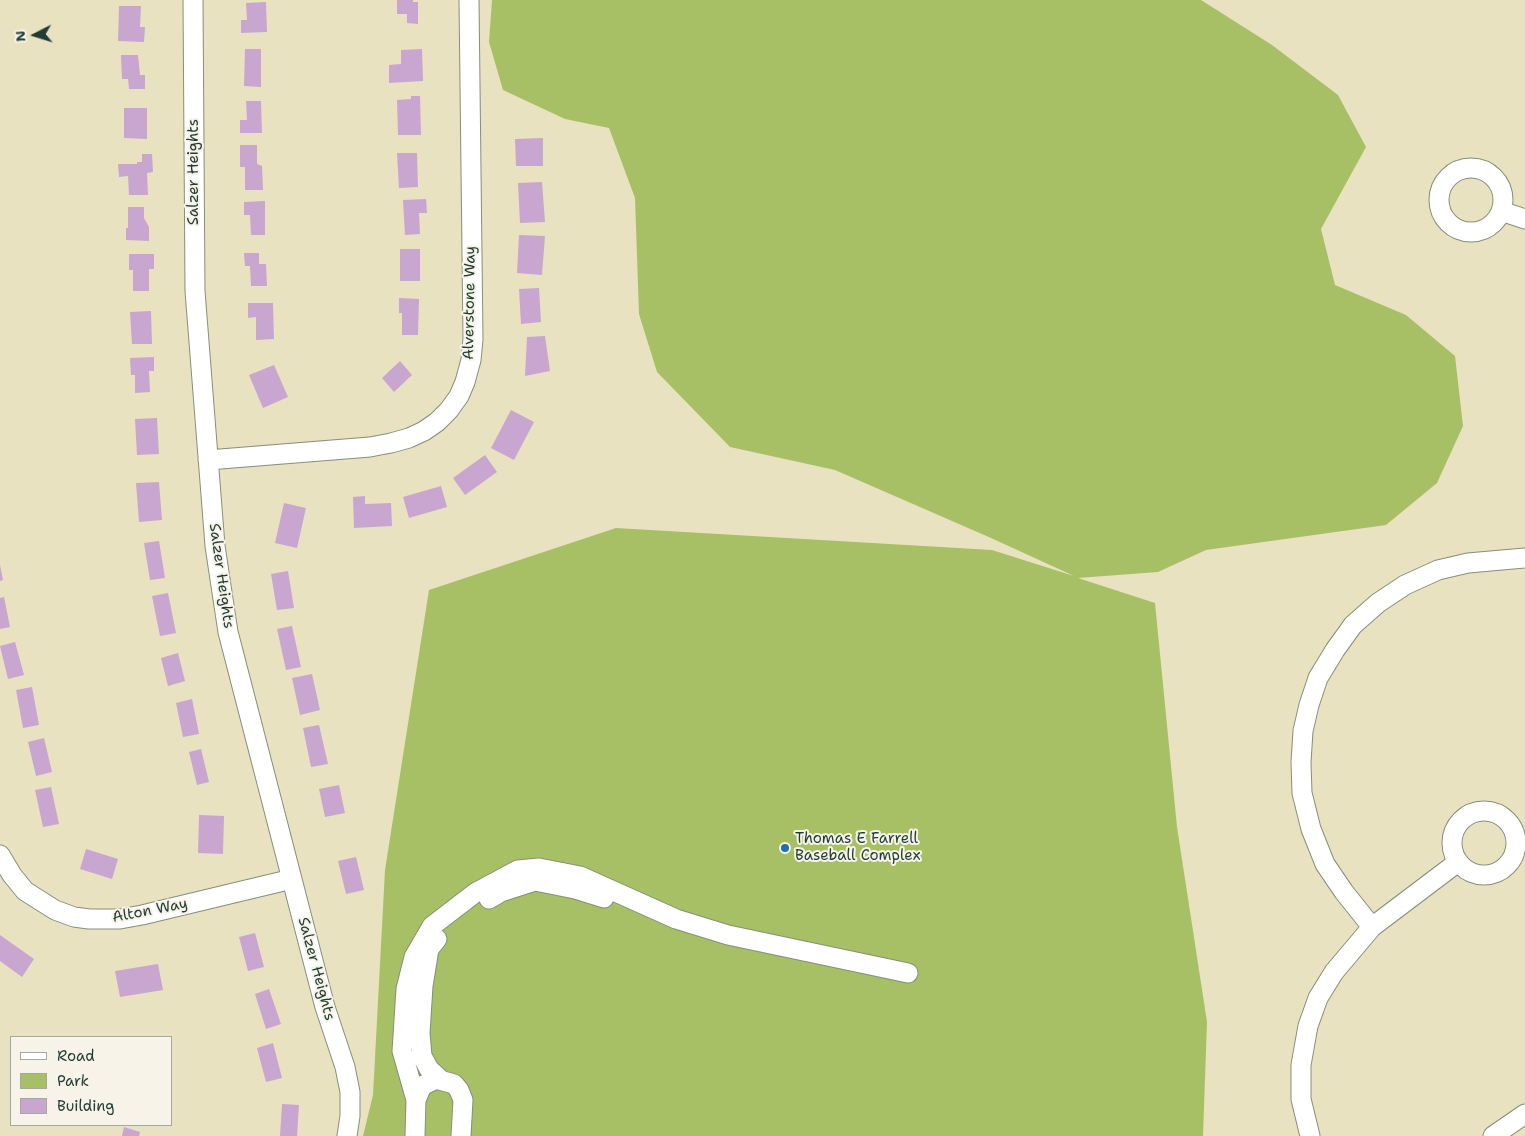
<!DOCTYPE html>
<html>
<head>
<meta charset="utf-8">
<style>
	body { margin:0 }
	#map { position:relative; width:1525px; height:1136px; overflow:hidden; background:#e8e2c0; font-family:"Shantell Sans",sans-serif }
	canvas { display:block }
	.legend { position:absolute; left:10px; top:1036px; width:162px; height:90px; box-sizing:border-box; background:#f7f3e8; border:1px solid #a1aaa0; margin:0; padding:6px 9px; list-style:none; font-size:15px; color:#1f3d34 }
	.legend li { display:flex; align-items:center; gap:10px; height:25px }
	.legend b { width:25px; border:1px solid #a1aaa0 }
	.north { position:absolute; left:10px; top:10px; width:50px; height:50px; -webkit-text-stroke:4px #f7f3e8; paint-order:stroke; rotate:265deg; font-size:14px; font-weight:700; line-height:20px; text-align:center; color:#1f3d34 }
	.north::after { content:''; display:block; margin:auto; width:18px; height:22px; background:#1f3d34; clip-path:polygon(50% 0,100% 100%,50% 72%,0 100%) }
</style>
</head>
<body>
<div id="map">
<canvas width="1525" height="1136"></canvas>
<ul class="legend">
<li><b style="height:6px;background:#fff"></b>Road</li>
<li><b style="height:14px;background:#a8c065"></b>Park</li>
<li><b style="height:14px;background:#c8a6d0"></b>Building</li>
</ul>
<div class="north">N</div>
</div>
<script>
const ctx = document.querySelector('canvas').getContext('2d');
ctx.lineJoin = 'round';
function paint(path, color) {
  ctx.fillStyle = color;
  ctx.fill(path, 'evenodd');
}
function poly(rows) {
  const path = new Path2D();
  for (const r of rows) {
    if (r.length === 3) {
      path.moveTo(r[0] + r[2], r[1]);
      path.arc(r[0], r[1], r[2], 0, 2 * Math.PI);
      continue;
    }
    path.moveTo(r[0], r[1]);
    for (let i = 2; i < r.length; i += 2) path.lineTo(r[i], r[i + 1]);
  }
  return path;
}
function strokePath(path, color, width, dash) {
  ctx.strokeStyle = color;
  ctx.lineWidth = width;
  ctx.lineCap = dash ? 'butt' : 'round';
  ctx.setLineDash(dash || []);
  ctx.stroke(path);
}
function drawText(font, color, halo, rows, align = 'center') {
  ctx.font = font + ' "Shantell Sans",sans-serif';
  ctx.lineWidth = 4;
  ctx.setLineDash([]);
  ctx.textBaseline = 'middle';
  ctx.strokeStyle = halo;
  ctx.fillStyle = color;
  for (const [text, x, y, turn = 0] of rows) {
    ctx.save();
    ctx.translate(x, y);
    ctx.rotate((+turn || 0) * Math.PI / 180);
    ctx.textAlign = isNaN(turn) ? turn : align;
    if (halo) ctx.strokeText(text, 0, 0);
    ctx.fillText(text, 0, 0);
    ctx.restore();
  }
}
const green = poly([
	[492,0,1201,0,1272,45,1338,95,1366,147,1321,229,1335,285,1406,315,1455,356,1463,426,1437,483,1386,525,1206,550,1158,572,1078,578,1155,603,1177,827,1207,1022,1203,1136,363,1136,373,1095,385,870,429,590,616,528,992,550,1074,576,991,538,835,470,730,447,657,372,639,314,635,198,609,128,565,119,503,90,489,42]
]);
const building = poly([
	[397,0,413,0,413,2,418,2,418,24,407,23,407,14,397,14],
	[266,2,267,32,241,33,241,20,247,20,246,3],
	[119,6,141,6,140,27,145,27,144,42,118,41],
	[245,49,261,49,261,87,244,86],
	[422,49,423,81,389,83,389,65,401,64,401,50],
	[121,55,138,55,140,75,145,75,145,89,129,89,128,79,122,79],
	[411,96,420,96,421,135,398,135,397,100,411,99],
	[246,101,261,101,262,133,240,133,240,120,247,120],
	[124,108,147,108,147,139,124,138],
	[543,138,543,166,516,166,515,139],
	[240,145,257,145,257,164,262,166,263,190,245,190,245,167,240,167],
	[397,153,417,153,418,187,399,188],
	[142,154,152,154,153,172,147,173,148,195,129,195,128,176,119,177,118,164,137,164,137,162,142,162],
	[542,182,545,222,520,223,518,183],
	[426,199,427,213,419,213,420,234,405,235,403,200],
	[265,201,265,235,251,235,250,215,244,215,244,202],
	[128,207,144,207,144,218,149,227,149,241,126,240,126,228,128,228],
	[519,235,545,236,542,275,517,273],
	[400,249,420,249,420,281,400,281],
	[244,253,259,253,259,264,266,264,267,286,251,286,250,266,245,266],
	[129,254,154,254,154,269,149,269,149,291,133,291,133,270,129,270],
	[539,288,541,322,521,324,519,289],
	[399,298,419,299,418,335,402,335,402,313,399,313],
	[248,303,273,303,274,339,256,340,256,317,248,318],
	[151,311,152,344,132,344,130,312],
	[545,336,550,371,525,376,527,337],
	[154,357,154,371,149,371,150,392,135,393,135,375,131,375,130,358],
	[400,361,412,375,394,392,382,378],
	[274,365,288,397,263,408,249,375],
	[511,410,534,422,514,460,491,448],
	[157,418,159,454,137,455,135,419],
	[485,455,497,472,465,495,453,478],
	[159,482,162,520,139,522,136,483],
	[441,486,447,507,409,518,403,497],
	[365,496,365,504,391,503,392,526,354,528,353,497],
	[284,503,306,508,297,548,275,543],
	[159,541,165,578,150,580,144,543],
	[0,565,3,580,0,581],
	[288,571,294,608,277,610,271,574],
	[168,593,176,633,160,636,152,596],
	[4,597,10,627,0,629,0,598],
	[292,626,301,667,286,670,277,629],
	[15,642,24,675,8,679,0,646],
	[178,653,185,681,168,686,161,658],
	[312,674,320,710,300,715,292,678],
	[32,687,39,725,23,728,16,690],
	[192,699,199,734,183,737,176,703],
	[319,725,328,764,311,767,303,728],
	[44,738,52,772,36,776,28,742],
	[201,749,209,782,197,785,189,752],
	[339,785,345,813,325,817,319,789],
	[51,787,59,824,43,827,35,790],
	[199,815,224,816,223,854,198,853],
	[86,849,118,859,112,879,80,869],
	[356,857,364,890,346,894,338,861],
	[255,933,264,967,248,971,239,937],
	[0,935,34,959,22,977,0,961],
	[158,964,163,990,120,997,115,971],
	[269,989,281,1024,266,1029,255,994],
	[273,1043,282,1078,266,1082,257,1048],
	[282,1104,299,1105,297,1136,280,1136],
	[124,1127,140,1132,139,1136,122,1136]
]);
const minor = poly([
	[193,0,195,291,215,546,228,632,325,1007,345,1067,350,1092,350,1116,347,1136],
	[1471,200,32],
	[1501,211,1525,219],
	[208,460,370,447,391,443,409,438,424,431,437,422,449,410,459,396,465,382,471,360,473,339,469,0],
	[1484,843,32],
	[0,855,12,875,25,891,55,910,74,917,89,919,120,919,142,915,292,879],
	[489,899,501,892,535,881,575,889,604,898],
	[1372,927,1344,892,1325,864,1311,829,1302,793,1301,762,1303,731,1309,705,1318,678,1335,650,1353,625,1378,603,1405,585,1438,570,1468,563,1525,558],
	[437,939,429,949,423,986,420,1033,422,1056,429,1069,441,1080],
	[416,1100,402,1051,406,989,414,957,432,926,475,893,518,870,539,868,580,876,676,919,728,935,908,973],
	[415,1136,416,1100,422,1086,436,1079,454,1084,459,1090,463,1100,461,1136],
	[1310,1136,1301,1099,1301,1065,1308,1026,1318,998,1334,972,1372,927,1458,862],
	[1493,1136,1525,1114]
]);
const markers = [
	[785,848,5,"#1f6fb2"]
];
const streetNames = [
	["Salzer Heights",194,172,-90],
	["Alverstone Way",470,303,-89],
	["Salzer Heights",221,576,82],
	["Alton Way",150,911,-11],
	["Salzer Heights",316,969,75]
];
const poiNames = [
	["Thomas E Farrell",795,839],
	["Baseball Complex",795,856]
];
paint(green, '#a8c065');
paint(building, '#c8a6d0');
strokePath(minor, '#84907a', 21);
strokePath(minor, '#fff', 19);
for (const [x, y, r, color] of markers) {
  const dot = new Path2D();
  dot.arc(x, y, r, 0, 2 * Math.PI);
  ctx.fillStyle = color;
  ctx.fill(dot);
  strokePath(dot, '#f7f3e8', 2);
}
drawText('15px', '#1f3d34', '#f7f3e8', streetNames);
drawText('15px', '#1f3d34', '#f7f3e8', poiNames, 'left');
</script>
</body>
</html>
